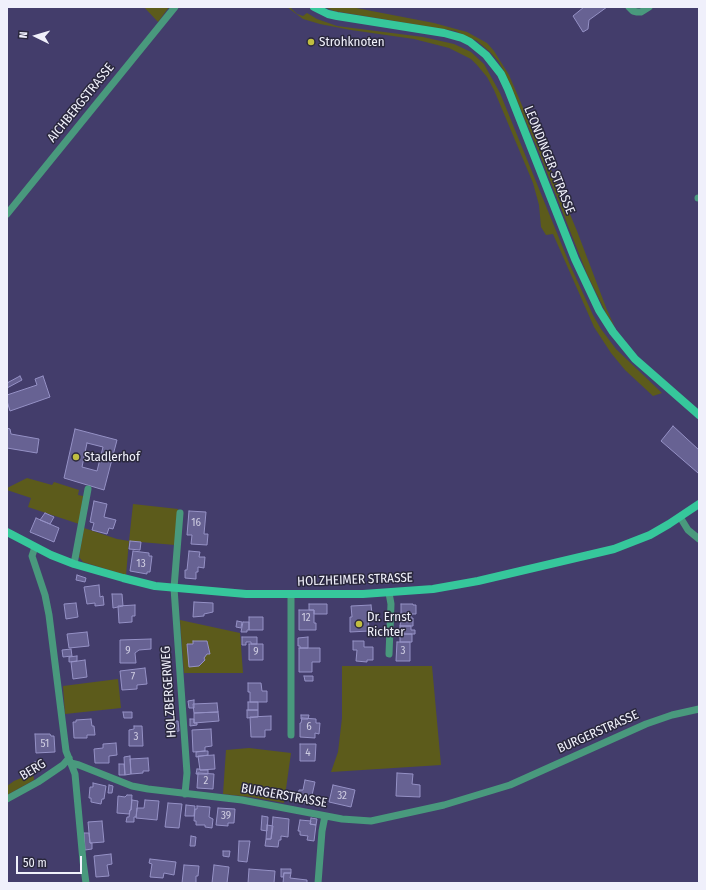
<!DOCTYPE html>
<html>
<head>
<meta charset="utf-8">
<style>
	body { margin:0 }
	#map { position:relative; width:706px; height:890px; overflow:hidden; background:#433d6b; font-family:"Fira Sans Condensed",sans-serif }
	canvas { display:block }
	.frame { position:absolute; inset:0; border:8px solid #f0f0fb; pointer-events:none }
	.north { position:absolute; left:16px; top:16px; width:40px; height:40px; -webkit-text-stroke:3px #2a283d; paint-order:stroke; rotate:275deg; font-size:11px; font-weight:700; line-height:16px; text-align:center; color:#f0f0fb }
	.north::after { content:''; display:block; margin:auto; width:14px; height:18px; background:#f0f0fb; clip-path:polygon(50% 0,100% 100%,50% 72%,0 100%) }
	.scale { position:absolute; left:16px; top:856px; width:66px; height:18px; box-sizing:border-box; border:2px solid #f0f0fb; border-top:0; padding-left:5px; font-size:12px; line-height:14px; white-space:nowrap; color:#f0f0fb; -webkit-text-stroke:3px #2a283d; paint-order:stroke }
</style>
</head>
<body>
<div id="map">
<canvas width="706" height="890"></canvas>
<div class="frame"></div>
<div class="north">N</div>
<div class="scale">50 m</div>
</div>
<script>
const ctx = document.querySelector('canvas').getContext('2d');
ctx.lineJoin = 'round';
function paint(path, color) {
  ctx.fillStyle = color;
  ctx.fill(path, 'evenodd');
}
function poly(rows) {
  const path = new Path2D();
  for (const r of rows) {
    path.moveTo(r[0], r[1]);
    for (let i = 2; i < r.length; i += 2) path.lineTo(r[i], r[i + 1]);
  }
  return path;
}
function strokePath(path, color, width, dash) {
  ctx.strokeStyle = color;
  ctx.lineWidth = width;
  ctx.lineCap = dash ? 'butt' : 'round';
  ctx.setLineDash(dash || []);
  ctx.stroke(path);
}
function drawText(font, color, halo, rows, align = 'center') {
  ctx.font = font + ' "Fira Sans Condensed",sans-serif';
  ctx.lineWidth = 3;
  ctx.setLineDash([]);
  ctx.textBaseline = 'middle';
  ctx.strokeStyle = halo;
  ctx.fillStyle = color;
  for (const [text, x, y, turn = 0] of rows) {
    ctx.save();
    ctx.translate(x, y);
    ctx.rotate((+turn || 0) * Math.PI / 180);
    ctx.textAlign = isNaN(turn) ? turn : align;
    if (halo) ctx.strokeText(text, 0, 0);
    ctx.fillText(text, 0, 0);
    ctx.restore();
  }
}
const green = poly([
	[144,7,169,7,158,22],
	[287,7,290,7,297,14,303,16,307,13,317,19,337,26,423,37,454,44,471,52,484,64,500,93,570,265,593,315,601,329,616,349,662,393,653,396,625,370,611,353,594,327,553,234,546,235,541,227,539,205,533,183,494,90,487,77,477,65,471,59,449,48,414,39,351,30,320,24,303,19],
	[325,7,351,7,434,23,467,32,487,43,494,51,509,75,539,145,554,176,577,231,607,310,615,327,606,313,587,274,540,155,513,91,505,73,498,61,490,52,477,41,455,31,334,11],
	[27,478,52,485,54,482,79,490,78,495,83,496,79,524,28,507,31,498,7,490,7,488],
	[133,504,178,509,175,545,129,541,126,575,83,562,79,557,84,528,117,539,129,541],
	[180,620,240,633,243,673,184,673],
	[342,666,432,666,441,765,331,772,338,752,342,718],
	[118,679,121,708,65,714,63,686],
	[249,748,291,753,284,803,251,797,223,794,226,750],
	[33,773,34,780,7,795,7,786,14,781]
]);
const building = poly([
	[584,7,607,7,589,20,588,29,583,32,573,16,584,7],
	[20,376,22,380,7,388,7,383,20,376],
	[43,376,50,397,10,411,7,401,7,395,37,385,35,379,43,376],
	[673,426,699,450,699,472,698,473,661,441,673,426],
	[7,428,10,429,11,434,39,439,37,453,7,448,7,428],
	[75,429,117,440,104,490,64,478,75,429],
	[87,443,103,447,97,471,82,467,87,443],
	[94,501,107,504,104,517,116,520,113,529,109,528,107,534,92,530,94,523,90,522,94,501],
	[189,511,206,512,204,534,208,534,207,545,191,544,192,535,187,535,189,511],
	[45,513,54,517,50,524,40,520,45,513],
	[36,518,59,528,54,542,30,532,36,518],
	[130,541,141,542,140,550,129,549,130,541],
	[133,551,149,553,149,556,152,556,150,572,147,572,147,574,130,571,133,551],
	[189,551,200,552,199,557,205,557,204,568,198,567,198,572,196,572,196,579,185,578,185,570,187,570,189,551],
	[77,575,86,578,85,582,76,580,77,575],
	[99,585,100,597,103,596,104,605,95,606,95,603,87,604,84,587,99,585],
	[112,594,122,594,123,606,113,608,112,594],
	[194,602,213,603,213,612,204,614,204,616,193,617,194,602],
	[76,603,78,617,66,619,64,604,76,603],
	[309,604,327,604,327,614,314,614,314,610,309,610,309,604],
	[401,604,413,604,413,605,416,605,416,614,411,614,411,618,413,618,413,626,400,626,401,618,397,616,401,613,401,604],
	[135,605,135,616,132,616,132,622,119,623,118,606,135,605],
	[371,605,372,614,368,614,369,631,350,632,350,617,352,617,351,606,371,605],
	[299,610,314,610,314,623,316,623,316,630,299,630,299,610],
	[249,617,263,617,263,630,249,630,249,617],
	[237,621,242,622,241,628,236,627,237,621],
	[243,622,249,622,249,630,247,630,247,632,241,632,243,622],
	[400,626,411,626,411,630,415,630,415,634,400,634,400,626],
	[87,632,89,646,69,648,67,634,87,632],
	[400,634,412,634,412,642,400,642,400,634],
	[242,637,257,637,257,644,251,644,251,642,246,642,246,645,242,645,242,637],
	[308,637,308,648,300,648,300,646,298,646,298,638,308,637],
	[151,639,151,649,139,650,135,653,136,663,120,663,120,640,151,639],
	[193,641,207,641,210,654,207,654,204,658,205,660,199,666,189,667,187,644,193,644,193,641],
	[353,641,364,641,364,647,373,647,373,660,367,660,367,662,356,661,357,650,353,650,353,641],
	[397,642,410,642,410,661,396,661,397,642],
	[249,644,263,644,263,660,249,660,249,644],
	[299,648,320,648,320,662,312,662,312,672,299,672,299,648],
	[71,649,72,656,63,657,62,650,71,649],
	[77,656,77,661,69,662,69,657,77,656],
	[85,660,87,677,73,679,71,662,85,660],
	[145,668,147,684,137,685,137,689,122,690,120,671,145,668],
	[304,676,313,676,313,681,305,681,304,676],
	[248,683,261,683,262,691,267,691,267,702,250,702,250,692,248,692,248,683],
	[194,700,194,708,189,708,188,701,194,700],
	[248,702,258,702,258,710,248,710,248,702],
	[217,703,218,712,194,713,193,704,217,703],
	[247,710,258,710,258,717,247,718,247,710],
	[123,712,132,712,132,718,124,718,123,712],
	[218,712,219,721,194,723,194,713,218,712],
	[301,715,309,715,308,719,301,719,301,715],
	[271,716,271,730,265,730,265,737,251,737,250,717,271,716],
	[302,718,316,719,316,723,320,723,319,734,315,733,315,738,300,737,300,723,301,723,302,718],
	[91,719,92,726,94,726,95,735,87,735,87,738,74,738,73,722,76,722,76,720,91,719],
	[190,719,194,719,194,723,197,723,197,725,190,726,190,719],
	[170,721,178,721,179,731,171,732,170,721],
	[134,726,142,726,143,746,129,746,129,730,134,729,134,726],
	[211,729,212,746,205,747,205,751,193,752,192,730,211,729],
	[35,734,50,734,51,736,54,736,55,752,36,753,35,734],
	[116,743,117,755,109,756,109,763,95,763,94,749,103,748,103,744,116,743],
	[300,744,316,744,315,761,300,761,300,744],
	[205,751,208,751,208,755,196,757,196,752,205,751],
	[214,755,215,769,200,770,198,756,214,755],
	[130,756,131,774,125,775,124,757,130,756],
	[148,758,149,771,143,771,143,773,131,774,130,759,148,758],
	[35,762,39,762,40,771,35,771,35,762],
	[119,764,124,764,125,775,119,775,119,764],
	[197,769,200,769,200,770,208,770,208,774,196,774,197,769],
	[198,773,214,774,213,789,197,788,198,773],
	[397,773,413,774,412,784,420,785,420,797,396,796,397,773],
	[305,780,315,782,310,804,297,801,299,790,303,790,305,780],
	[93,783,106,786,104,799,102,799,101,804,91,802,91,798,89,798,90,787,93,787,93,783],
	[109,785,113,786,112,793,108,793,109,785],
	[333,785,355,790,351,807,329,802,333,785],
	[127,795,132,795,131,810,130,810,129,814,117,813,118,796,125,797,127,795],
	[132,800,138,801,136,817,134,817,134,822,126,822,127,817,129,817,130,810,131,810,132,800],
	[145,800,159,801,157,820,136,818,137,808,144,808,145,800],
	[168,803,182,804,179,828,165,827,168,803],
	[186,805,195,806,194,816,185,816,186,805],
	[197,806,210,807,209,817,213,819,212,828,205,827,205,825,196,825,196,821,194,821,195,809,197,809,197,806],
	[218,808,235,809,234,823,228,823,228,826,216,825,218,808],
	[262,816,268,817,267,831,261,830,262,816],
	[273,817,289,819,288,837,281,836,281,840,279,840,278,847,265,846,266,839,271,839,273,817],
	[311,818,317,819,316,825,310,824,311,818],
	[300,820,311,821,310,824,316,825,314,841,307,840,308,836,300,835,300,831,298,831,300,820],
	[102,821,104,842,90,843,88,822,102,821],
	[267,825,273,826,271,839,266,839,267,825],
	[84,833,89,833,90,843,92,843,92,849,85,850,84,833],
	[191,836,196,837,195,846,190,846,191,836],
	[239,841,250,841,247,862,238,861,239,841],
	[223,851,230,851,229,857,223,856,223,851],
	[111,854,112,864,107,865,109,876,96,877,94,856,111,854],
	[150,859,176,862,174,875,164,873,163,878,150,877,152,864,149,863,150,859],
	[184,865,199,866,198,876,196,876,196,883,182,883,184,865],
	[214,865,229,867,227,883,212,883,214,865],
	[249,869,275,871,274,883,248,883,249,869],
	[281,869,291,869,291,873,284,873,283,877,281,877,281,869],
	[284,873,291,873,290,878,307,880,307,883,283,883,284,873]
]);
const street = poly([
	[629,7,633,11,637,12,641,12,649,7],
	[698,198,699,198],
	[7,214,175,7],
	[180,513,174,588,187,773,185,794],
	[680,517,688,530,699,539],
	[35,547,32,556,45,595,49,615,66,751,75,774,83,861,86,883],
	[74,564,88,489],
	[291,595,291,735],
	[389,654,391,604,389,593],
	[71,763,79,765,132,786,148,789,242,800,342,819,371,821,444,805,510,785,646,724,672,715,699,709],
	[7,799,38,782,63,765,69,758],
	[318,883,322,831,325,816]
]);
const secondary = poly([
	[314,7,328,14,337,16,444,33,462,38,470,42,486,55,501,74,508,89,575,259,599,310,613,332,635,359,699,415],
	[7,532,51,555,74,564,123,578,155,586,246,594,363,594,433,589,478,581,614,549,650,535,669,524,699,504]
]);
const markers = [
	[311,42,4,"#c1be40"],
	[76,457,4,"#c1be40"],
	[359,624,4,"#c1be40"]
];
const numberNames = [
	["16",196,523],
	["13",141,564],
	["12",306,618],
	["9",128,651],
	["3",403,651],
	["9",256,652],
	["7",133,677],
	["6",309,727],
	["3",136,737],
	["51",45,744],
	["4",308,753],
	["2",206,781],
	["32",342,796],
	["39",226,816]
];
const poiNames = [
	["Strohknoten",319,42],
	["Stadlerhof",84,457],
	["Dr. Ernst",367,617],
	["Richter",367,632]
];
const streetNames = [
	["AICHBERGSTRASSE",81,103,-51],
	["LEONDINGER STRASSE",549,160,68],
	["HOLZHEIMER STRASSE",355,580,-2],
	["HOLZBERGERWEG",169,692,-94],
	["BURGERSTRASSE",598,732,-24],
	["BERG",33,770,-31],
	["BURGERSTRASSE",284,796,10]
];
paint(green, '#5c5b1b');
paint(building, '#676293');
strokePath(building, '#9591c5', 1);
strokePath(street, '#49997d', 7);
strokePath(secondary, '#36c79b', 8);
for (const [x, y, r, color] of markers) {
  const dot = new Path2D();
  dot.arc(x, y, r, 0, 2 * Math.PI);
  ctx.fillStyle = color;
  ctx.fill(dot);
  strokePath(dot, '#2a283d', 1.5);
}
drawText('11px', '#cecce1', null, numberNames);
drawText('13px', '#f0f0fb', '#2a283d', poiNames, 'left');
drawText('13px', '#f0f0fb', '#2a283d', streetNames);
</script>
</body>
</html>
